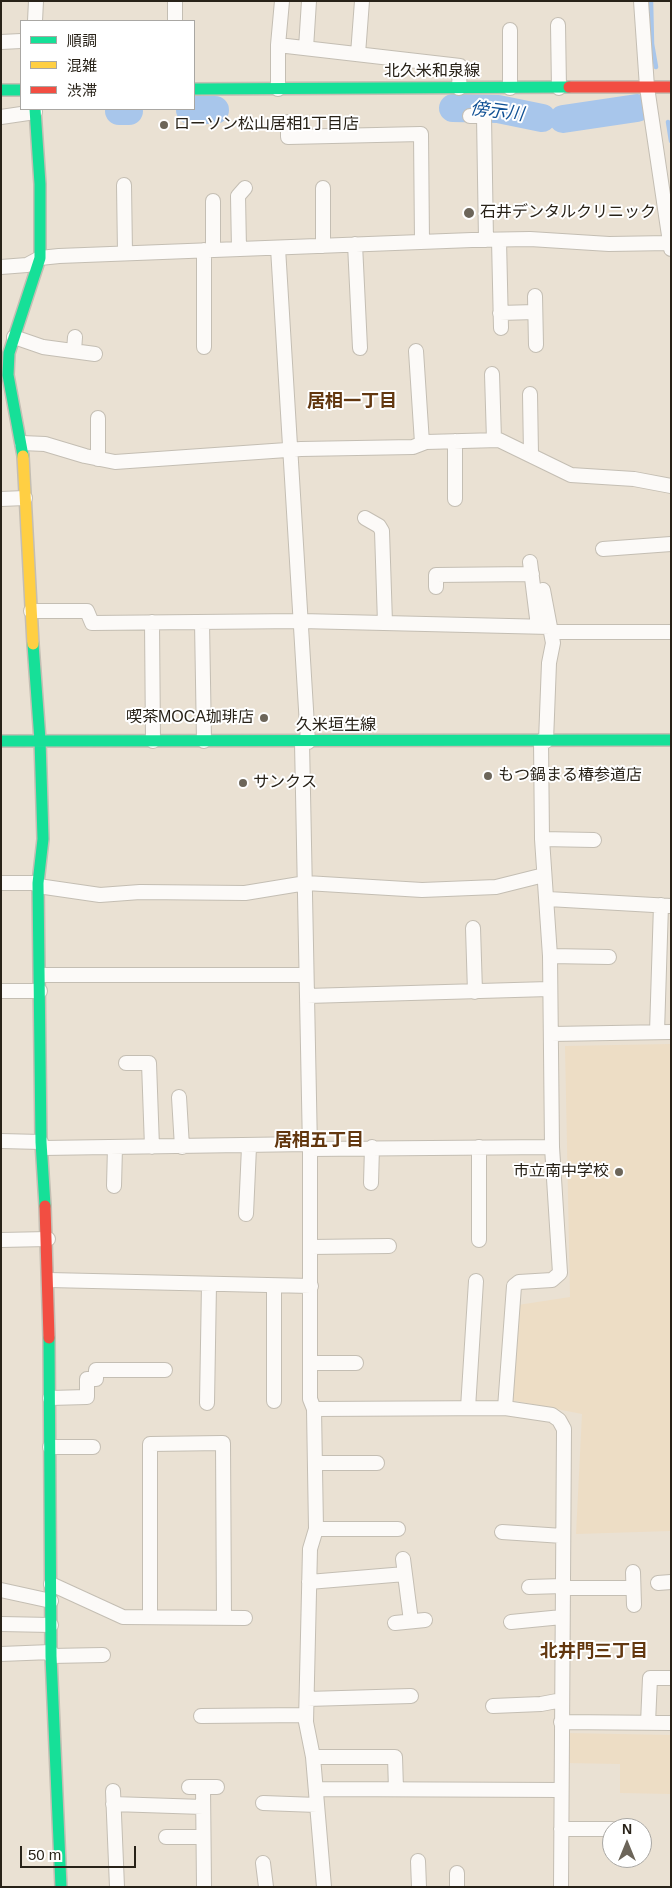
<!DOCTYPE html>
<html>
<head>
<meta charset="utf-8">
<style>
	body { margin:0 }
	#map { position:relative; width:672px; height:1888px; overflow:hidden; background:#eae1d3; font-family:Arial,"Noto Sans JP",sans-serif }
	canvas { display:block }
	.frame { position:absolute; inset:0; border:2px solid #282218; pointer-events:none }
	.legend { position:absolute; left:20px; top:20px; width:175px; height:90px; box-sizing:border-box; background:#fff; border:1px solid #a9a7a3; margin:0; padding:6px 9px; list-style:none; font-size:15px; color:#282218 }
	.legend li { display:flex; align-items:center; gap:10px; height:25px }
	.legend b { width:25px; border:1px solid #a9a7a3 }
	.north { position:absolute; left:602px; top:1818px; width:50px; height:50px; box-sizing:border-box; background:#fff; border:1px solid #a9a7a3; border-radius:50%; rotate:0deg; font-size:14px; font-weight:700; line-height:20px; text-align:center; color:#282218 }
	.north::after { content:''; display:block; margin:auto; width:18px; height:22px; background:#6c6559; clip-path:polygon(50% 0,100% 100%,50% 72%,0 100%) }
	.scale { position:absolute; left:20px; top:1846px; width:116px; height:22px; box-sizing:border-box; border:2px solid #282218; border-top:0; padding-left:6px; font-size:15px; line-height:18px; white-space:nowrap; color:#282218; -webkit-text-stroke:4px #fff; paint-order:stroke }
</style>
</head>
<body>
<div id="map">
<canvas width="672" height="1888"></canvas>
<div class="frame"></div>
<ul class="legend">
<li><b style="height:6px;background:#16e098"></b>順調</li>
<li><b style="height:6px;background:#ffcf43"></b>混雑</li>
<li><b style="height:6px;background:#f24e42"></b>渋滞</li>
</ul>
<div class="north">N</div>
<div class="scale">50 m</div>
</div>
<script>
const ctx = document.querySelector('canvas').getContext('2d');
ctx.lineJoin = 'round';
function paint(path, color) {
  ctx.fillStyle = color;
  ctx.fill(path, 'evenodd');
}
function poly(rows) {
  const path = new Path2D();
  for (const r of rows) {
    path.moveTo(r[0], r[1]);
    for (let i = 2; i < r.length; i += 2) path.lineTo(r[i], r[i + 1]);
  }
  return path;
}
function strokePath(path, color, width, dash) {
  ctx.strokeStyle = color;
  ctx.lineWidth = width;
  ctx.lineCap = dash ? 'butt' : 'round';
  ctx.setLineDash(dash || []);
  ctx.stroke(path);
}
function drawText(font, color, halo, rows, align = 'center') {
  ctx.font = font + ' Arial,"Noto Sans JP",sans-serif';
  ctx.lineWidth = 4;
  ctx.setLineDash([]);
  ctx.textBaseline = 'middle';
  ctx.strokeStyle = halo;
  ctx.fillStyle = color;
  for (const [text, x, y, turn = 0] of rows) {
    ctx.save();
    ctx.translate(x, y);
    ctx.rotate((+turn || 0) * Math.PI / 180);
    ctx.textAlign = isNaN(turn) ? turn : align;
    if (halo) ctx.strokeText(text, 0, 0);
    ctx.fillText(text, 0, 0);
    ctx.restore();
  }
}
const built = poly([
	[671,1044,671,1531,576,1534,582,1414,511,1400,518,1305,570,1297,565,1046],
	[566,1733,671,1735,671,1794,620,1793,620,1764,565,1763]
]);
const stream = poly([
	[651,1,652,44,656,67],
	[668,122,671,141]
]);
const river = poly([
	[453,108,498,109,542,118],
	[190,110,215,110],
	[119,111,129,111],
	[563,119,637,108]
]);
const street = poly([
	[175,1,175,21],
	[641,1,647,87,671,249],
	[35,21,36,1],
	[558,25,559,88],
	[510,30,510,88],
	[1,42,21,41],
	[278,45,460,66,459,88],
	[306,48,309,1],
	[358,54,362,1],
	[278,89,278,45,282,1],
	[470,116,484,116,486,240],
	[1,117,35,112],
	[288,122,288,137,421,134,422,242],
	[124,185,125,253],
	[213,201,213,250],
	[499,240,501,328],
	[355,244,360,348],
	[323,246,323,188],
	[278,248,308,742],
	[239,249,238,196,245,188],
	[204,250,204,347],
	[1,267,27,265,40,258,59,256,472,240,530,239,609,244,670,243],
	[535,296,536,345],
	[500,313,535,312],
	[14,337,43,347,95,354],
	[74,351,75,337],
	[416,351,422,443],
	[492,374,494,440],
	[530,394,531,454],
	[98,418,98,459],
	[455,441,455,499],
	[22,443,45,444,85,456,115,462,301,449,413,447,426,442,499,440,571,475,634,479,671,486],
	[1,499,25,498],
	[365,518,379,526,382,531,385,623],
	[603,549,671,544],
	[530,562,538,626],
	[436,587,436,575,532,574],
	[543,590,553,643,549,663,546,741],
	[31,611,87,611,92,623,301,621,550,627],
	[152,622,153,741],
	[202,622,204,741],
	[552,632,671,632],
	[302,742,310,1149,310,1399,314,1409,505,1408,552,1415,559,1420,564,1429,561,1887],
	[542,839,594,840],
	[1,883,38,883],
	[38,886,100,895,140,892,245,893,306,883,422,890,496,887,544,875],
	[548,899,671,906],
	[473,928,475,992],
	[550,956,609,957],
	[41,975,306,975],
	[1,991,40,991],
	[307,996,549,989],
	[657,1032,661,905],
	[551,1034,671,1032],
	[126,1063,149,1063,152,1147],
	[179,1097,182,1147],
	[1,1141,41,1142],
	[479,1147,479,1240],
	[43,1148,309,1144],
	[310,1149,552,1147],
	[371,1183,372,1147],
	[114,1186,115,1147],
	[246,1214,249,1147],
	[1,1240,48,1239],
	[311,1247,389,1246],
	[49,1280,311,1286],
	[310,1363,356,1363],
	[50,1398,87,1397,87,1379,96,1379,96,1370,165,1370],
	[274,1401,274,1286],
	[207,1403,209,1284],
	[468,1408,476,1281],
	[505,1408,514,1286,519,1282,552,1280,560,1273,552,1147,550,956,542,839,541,741],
	[314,1409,316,1529,310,1549,306,1722,313,1757,324,1887],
	[50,1447,93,1447],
	[315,1463,377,1463],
	[316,1529,398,1529],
	[502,1532,563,1536],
	[403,1559,411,1621],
	[633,1572,634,1605],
	[309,1582,405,1574],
	[658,1583,671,1582],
	[51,1584,123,1617,245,1618],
	[529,1587,563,1586],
	[563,1588,633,1588],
	[1,1590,51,1601],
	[150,1617,150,1444,223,1443,224,1618],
	[511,1622,562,1617],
	[395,1623,425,1620],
	[1,1624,51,1625],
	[1,1654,51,1652],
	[51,1656,103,1655],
	[307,1699,411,1696],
	[493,1706,541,1704,562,1700],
	[201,1716,306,1715],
	[561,1722,671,1723],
	[648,1723,650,1678,671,1678],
	[313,1757,395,1757,396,1789],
	[189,1787,217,1787],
	[203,1787,204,1887],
	[316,1789,561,1790],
	[113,1791,117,1887],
	[263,1803,317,1805],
	[113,1804,203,1807],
	[561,1829,612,1829],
	[166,1837,203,1837],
	[418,1861,419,1887],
	[263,1863,266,1887],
	[457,1887,457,1873]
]);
const fast = poly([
	[194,89,569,87],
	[1,90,21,90],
	[23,456,8,375,9,353,40,258,40,184,35,109],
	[33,644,40,740,43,839,38,883,41,1142,45,1206],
	[1,741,671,740],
	[49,1338,51,1656,61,1887]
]);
const slow = poly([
	[23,456,33,644]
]);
const jam = poly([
	[569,87,671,87],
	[45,1206,49,1338]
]);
const markers = [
	[164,125,5,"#6c6559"],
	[469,213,6,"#6c6559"],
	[264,718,5,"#6c6559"],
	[488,776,5,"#6c6559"],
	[243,783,5,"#6c6559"],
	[619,1172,5,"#6c6559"]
];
const streetNames = [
	["北久米和泉線",432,72],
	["久米垣生線",336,726]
];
const poiNames = [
	["ローソン松山居相1丁目店",174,125],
	["石井デンタルクリニック",480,213],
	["喫茶MOCA珈琲店",254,718,"right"],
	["もつ鍋まる椿参道店",498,776],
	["サンクス",253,783],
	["市立南中学校",609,1172,"right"]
];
const waterNames = [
	["傍示川",497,112,7]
];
const neighbourhoodNames = [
	["居相一丁目",352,402],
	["居相五丁目",319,1141],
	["北井門三丁目",594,1652]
];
paint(built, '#edddc5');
strokePath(stream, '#a8c6eb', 4.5);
strokePath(river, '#a8c6eb', 28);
strokePath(street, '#c4beb3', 16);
strokePath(fast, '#c4beb3', 14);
strokePath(slow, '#c4beb3', 14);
strokePath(jam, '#c4beb3', 14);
strokePath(street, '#fcfaf8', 14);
strokePath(fast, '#16e098', 11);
strokePath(slow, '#ffcf43', 11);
strokePath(jam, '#f24e42', 11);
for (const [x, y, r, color] of markers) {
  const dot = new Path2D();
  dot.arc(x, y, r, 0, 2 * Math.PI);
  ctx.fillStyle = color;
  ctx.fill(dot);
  strokePath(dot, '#fff', 2);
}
drawText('16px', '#282218', '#fff', streetNames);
drawText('16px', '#282218', '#fff', poiNames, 'left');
drawText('italic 18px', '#0f5094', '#fff', waterNames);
drawText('bold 18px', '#62370f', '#fff', neighbourhoodNames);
</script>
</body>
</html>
